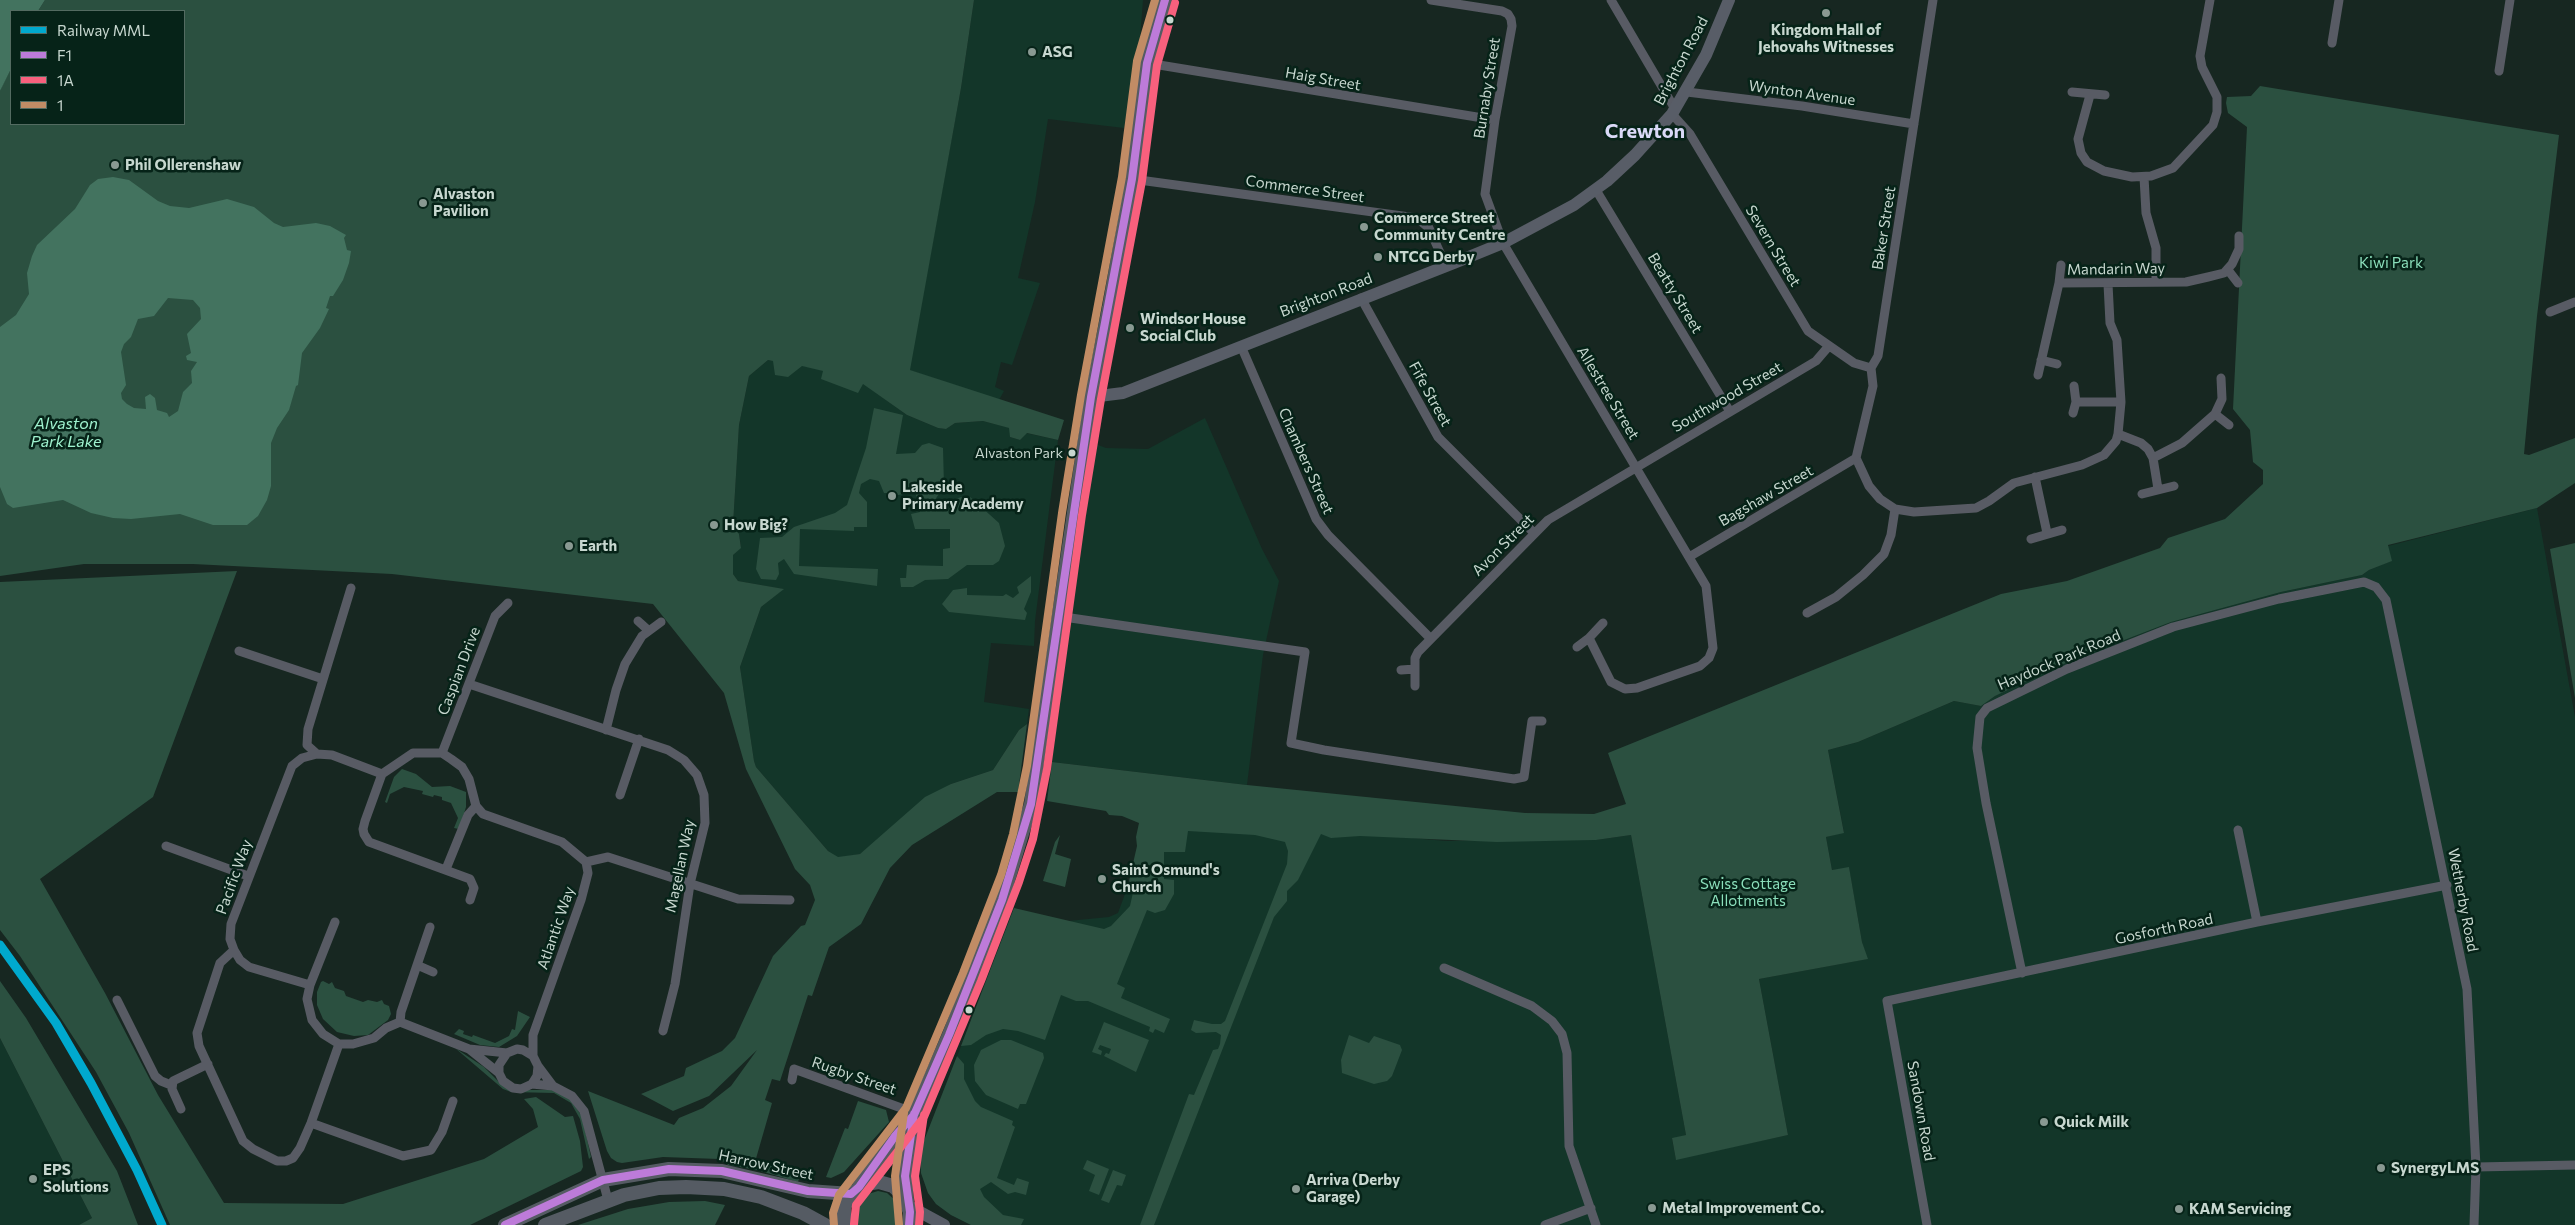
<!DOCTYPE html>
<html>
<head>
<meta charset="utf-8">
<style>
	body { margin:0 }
	#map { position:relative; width:2575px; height:1225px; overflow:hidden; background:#172721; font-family:Commissioner,sans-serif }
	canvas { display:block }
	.legend { position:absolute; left:10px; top:10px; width:175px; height:115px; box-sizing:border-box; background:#062318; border:1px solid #536b61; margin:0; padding:6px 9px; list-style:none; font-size:15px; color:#c7d7cf }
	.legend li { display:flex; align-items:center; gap:10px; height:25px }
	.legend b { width:25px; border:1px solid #536b61 }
</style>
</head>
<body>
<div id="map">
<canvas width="2575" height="1225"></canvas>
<ul class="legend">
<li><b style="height:6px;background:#00a9ce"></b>Railway MML</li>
<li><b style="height:6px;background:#bd7bd9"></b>F1</li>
<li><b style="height:6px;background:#f8607d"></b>1A</li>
<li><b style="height:6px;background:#c18c65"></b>1</li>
</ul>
</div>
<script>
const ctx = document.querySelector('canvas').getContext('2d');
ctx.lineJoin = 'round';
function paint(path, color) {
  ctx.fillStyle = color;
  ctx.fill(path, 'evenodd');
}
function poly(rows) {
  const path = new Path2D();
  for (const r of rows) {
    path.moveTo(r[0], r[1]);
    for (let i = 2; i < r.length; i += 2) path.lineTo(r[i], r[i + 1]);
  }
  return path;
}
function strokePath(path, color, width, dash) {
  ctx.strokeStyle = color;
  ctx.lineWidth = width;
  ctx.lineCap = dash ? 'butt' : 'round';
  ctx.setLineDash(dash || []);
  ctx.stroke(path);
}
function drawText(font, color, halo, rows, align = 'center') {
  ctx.font = font + ' Commissioner,sans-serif';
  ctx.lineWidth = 5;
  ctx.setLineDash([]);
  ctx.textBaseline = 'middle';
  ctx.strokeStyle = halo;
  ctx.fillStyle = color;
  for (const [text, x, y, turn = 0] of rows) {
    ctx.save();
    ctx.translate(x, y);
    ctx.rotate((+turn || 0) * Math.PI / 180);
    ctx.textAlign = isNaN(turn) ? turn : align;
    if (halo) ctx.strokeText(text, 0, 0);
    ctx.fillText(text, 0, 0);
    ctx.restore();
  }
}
const built = poly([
	[974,0,1143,0,1140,39,1124,128,1048,119,1035,202,1018,278,1040,283,1012,365,1001,362,995,387,1004,391,999,400,909,370,961,88],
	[768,360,810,367,861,382,907,415,938,428,946,429,955,423,983,421,1010,428,1010,437,1020,440,1026,433,1058,440,1035,621,1034,646,991,643,984,702,1029,709,1027,724,1019,730,993,770,951,784,860,854,838,858,828,851,756,767,754,761,740,667,761,607,783,589,738,581,733,574,733,555,741,547,739,534,733,525,739,425,749,376],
	[1205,418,1262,549,1279,581,1263,655,1247,785,1052,762,1093,443,1106,448,1148,449],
	[2537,508,2575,717,2575,1225,971,1225,951,1215,936,1204,928,1193,921,1173,920,1151,974,1013,1068,921,1109,917,1118,913,1154,815,1446,841,1596,840,1631,835,1686,1135,1672,1139,1676,1159,1788,1135,1759,979,1867,959,1862,942,1849,868,1832,870,1826,837,1844,832,1828,750,1858,742,1954,701,1981,706,1995,696,2070,661,2171,622,2281,592,2362,575,2369,570,2391,561,2388,546],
	[0,1038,92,1218,79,1225,0,1225]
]);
const green = poly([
	[45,0,974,0,961,88,910,370,1064,420,1058,440,1027,433,1020,440,1010,437,1009,428,983,421,955,423,946,429,938,428,907,415,863,384,858,393,821,379,823,371,802,366,788,377,775,375,773,361,768,360,749,376,739,425,733,525,739,534,741,548,733,555,733,574,738,581,784,589,761,607,740,667,754,761,756,767,828,851,838,857,860,854,925,797,951,784,993,770,1019,730,1027,724,1018,792,997,792,912,845,890,868,861,924,829,947,812,996,808,995,780,1081,772,1079,765,1100,772,1103,755,1162,769,1166,771,1162,800,1175,798,1182,757,1170,728,1165,719,1159,663,1157,622,1163,617,1162,611,1158,607,1151,588,1091,674,1125,679,1118,703,1108,731,1086,757,1050,709,1096,673,1111,641,1094,684,1076,686,1068,722,1051,735,1038,773,956,801,926,805,925,815,900,810,885,795,869,746,769,724,693,653,604,392,574,193,564,84,564,0,576,0,91,2,86,11,69,11,124,184,124,184,11,38,11],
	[2260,86,2559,135,2537,316,2524,454,2529,455,2575,438,2575,483,2537,508,2388,545,2392,561,2369,570,2362,575,2281,592,2171,622,2070,661,1995,696,1981,706,1954,701,1858,742,1828,750,1844,833,1826,837,1832,870,1849,867,1862,942,1868,959,1759,979,1788,1135,1676,1160,1672,1138,1686,1135,1631,835,1596,840,1497,842,1360,836,1331,838,1321,834,1298,880,1287,891,1287,901,1274,917,1154,1225,1140,1225,1189,1094,1194,1095,1213,1050,1218,1049,1220,1044,1221,1035,1216,1032,1196,1033,1191,1030,1194,1020,1212,1024,1221,1024,1225,1021,1287,864,1288,851,1285,842,1255,835,1188,831,1185,852,1164,852,1164,879,1174,880,1174,894,1165,910,1155,913,1147,910,1117,984,1125,988,1121,998,1170,1019,1164,1033,1155,1029,1153,1033,1149,1031,1150,1027,1088,1001,1076,1001,1061,995,1045,1040,1018,1031,1003,1029,986,1035,971,1045,961,1046,1014,908,1104,929,1111,926,1130,906,1134,888,1129,881,1137,846,1136,837,1139,823,1122,816,1109,815,1106,811,1047,801,1052,762,1247,785,1525,813,1594,814,1626,804,1608,753,2001,594,2067,581,2160,548,2168,538,2225,519,2263,484,2263,470,2253,462,2250,430,2233,409,2247,127,2228,113,2226,103,2227,97,2251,96],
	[874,408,903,415,896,454,915,453,922,445,929,443,943,448,944,486,933,503,935,512,948,501,965,496,970,497,999,523,1005,546,999,561,993,565,967,565,948,579,925,580,913,587,901,587,900,578,906,578,907,565,943,566,943,549,950,548,950,529,915,529,911,514,920,512,915,491,890,497,889,493,884,493,879,481,870,479,861,484,859,493,867,502,867,527,854,527,854,531,800,529,799,566,878,569,877,586,794,574,784,559,778,563,779,574,776,580,761,579,756,569,760,538,782,537,794,527,835,513,847,505,866,448],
	[2575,543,2575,698,2550,549],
	[237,571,153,797,40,879,105,993,158,1095,224,1203,343,1204,484,1159,538,1127,533,1109,524,1099,536,1097,565,1117,573,1116,580,1141,583,1167,581,1171,470,1225,170,1225,129,1133,96,1072,20,956,0,930,0,582],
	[1031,576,1031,592,1024,609,1027,613,1025,620,949,612,942,604,953,590,967,588,967,595,1003,596,1006,594,1013,598,1019,593,1017,587],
	[402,769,416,774,432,787,450,786,466,792,466,807,459,829,454,828,458,818,451,803,442,800,442,797,434,795,433,797,422,794,423,791,404,787,390,794,387,803,385,802,394,777],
	[1060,835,1055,854,1071,859,1065,887,1043,881,1055,842],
	[0,981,26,1018,117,1171,138,1225,79,1225,92,1218,0,1038],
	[323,981,329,984,332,982,335,988,344,991,346,996,363,1002,368,1000,377,1002,382,1000,384,1004,389,1006,391,1014,388,1020,368,1035,354,1036,337,1032,323,1019,317,1005,317,992,321,982],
	[518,1011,530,1017,517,1036,499,1047,480,1045,454,1034,459,1029,464,1031,463,1034,472,1037,473,1035,495,1043,509,1036,512,1029,515,1030],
	[1104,1022,1149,1040,1136,1072,1104,1056,1106,1053,1109,1054,1111,1049,1100,1045,1098,1049,1102,1051,1101,1055,1092,1052],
	[1349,1035,1369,1043,1374,1036,1400,1045,1402,1050,1392,1076,1387,1081,1374,1084,1342,1073,1341,1060],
	[1001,1040,1011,1040,1043,1053,1044,1058,1026,1104,1020,1104,1018,1109,986,1095,975,1081,974,1065,981,1050],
	[455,1048,484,1067,499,1082,527,1090,554,1090,569,1098,582,1116,591,1157,589,1159,580,1119,571,1103,554,1093,511,1092,503,1089],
	[957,1056,964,1064,964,1079,975,1101,981,1107,1013,1121,1012,1125,1015,1127,997,1178,1014,1185,1017,1178,1029,1182,1026,1195,1015,1192,1008,1194,991,1182,980,1189,984,1197,1003,1215,1024,1219,1021,1225,971,1225,951,1215,936,1204,928,1193,921,1173,920,1151],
	[858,1101,886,1110,889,1122,844,1172,831,1178,826,1177,845,1128,848,1129],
	[1087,1160,1109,1169,1099,1195,1089,1191,1095,1175,1083,1169],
	[1113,1170,1126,1175,1122,1186,1117,1185,1109,1203,1101,1200],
	[878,1191,887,1193,897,1202,901,1215,899,1225,855,1225,853,1213,858,1201,865,1195],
	[705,1201,725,1205,715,1225,578,1225,628,1209,669,1202]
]);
const water = poly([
	[0,0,45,0,38,11,11,11,11,69,0,91],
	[113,177,129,180,158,201,170,206,189,208,227,199,254,207,274,223,283,227,316,223,330,226,346,235,344,238,347,250,351,251,349,263,343,280,333,296,330,296,326,308,329,309,320,328,302,353,298,385,296,386,289,410,277,428,271,443,271,486,267,500,258,516,247,525,213,525,180,514,131,519,113,518,91,513,63,500,13,508,7,504,0,487,0,327,16,315,29,294,27,273,32,256,37,245,75,209,90,185,98,179],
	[168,298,193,300,200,308,201,319,187,334,191,353,186,356,187,360,197,362,191,371,192,383,183,392,178,411,169,417,167,413,157,410,155,398,150,394,145,397,146,409,134,408,127,404,122,399,121,393,126,385,121,352,124,344,131,337,138,319,154,316]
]);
const street = poly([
	[1431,0,1502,11,1508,14,1511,19,1512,26,1495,120,1485,194,1503,243,1706,586,1713,648,1709,658,1700,666,1637,688,1625,689,1611,682,1589,638,1603,623],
	[1611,0,1675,109],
	[2332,43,2339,0],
	[1147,63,1495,120],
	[2499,71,2510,0],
	[1687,92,1802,106,1914,124],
	[2072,92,2105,95],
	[2090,95,2078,139,2081,153,2087,162,2104,171,2132,177,2151,176,2173,168,2213,125,2217,112,2217,97,2202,67,2200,56,2210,0],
	[1672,114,1690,134,1808,331,1854,363,1871,368],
	[2144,177,2146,213,2156,248,2156,282],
	[1132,179,1417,218,1429,228,1446,266],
	[1596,190,1729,410],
	[2228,270,2238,283],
	[2059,283,2061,265],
	[1361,298,1438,437,1534,533],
	[2550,312,2575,302],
	[1241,346,1316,519,1328,535,1430,638],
	[2041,360,2057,364],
	[2038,375,2059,283,2186,282,2208,277,2224,273,2232,264,2239,249,2239,236],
	[2076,402,2121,402],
	[2073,413,2076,402,2074,386],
	[2215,414,2229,425],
	[2118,434,2141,443,2148,449,2153,458,2158,489],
	[1856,458,1873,386,1871,368,1878,356,1933,0],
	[1856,458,1869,486,1880,499,1895,509,1914,512,1976,508,1989,501,2014,483,2082,465,2104,455,2116,441,2118,434,2121,402,2117,340,2110,323,2108,284],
	[2153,458,2182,443,2215,414,2222,399,2221,378],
	[2035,477,2047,533],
	[2142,494,2174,486],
	[2031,539,2062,530],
	[1689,557,1856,458],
	[1807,613,1836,597,1863,575,1884,554,1891,535,1895,509],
	[1057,616,1305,652,1291,743,1324,750,1514,779,1524,777,1532,721,1542,721],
	[638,621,648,630],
	[1577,647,1589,638],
	[239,651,323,679],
	[1401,670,1415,669],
	[469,684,668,750,684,760,697,775,704,795,705,823,690,884,675,984,663,1031],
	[1415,686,1415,658,1418,652,1548,520,1816,361,1828,347],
	[606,730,616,690,625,664,642,636,661,622],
	[442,753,495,616,508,603],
	[317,754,307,745,308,729,351,588],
	[382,774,332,755,317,754,302,758,292,766,231,924,230,939,234,950,240,960,249,967,310,985,307,999,312,1020,323,1034,339,1044,353,1044,374,1038,386,1028,400,1022,469,1049,499,1073],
	[620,795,639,739],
	[2238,830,2257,922],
	[166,846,248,876],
	[586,862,608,857,738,899,790,900],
	[446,869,468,815,476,806],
	[470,900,474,888,470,879,369,842,364,834,363,829,365,821,382,774,413,753,442,753,451,759,462,767,469,779,476,806,483,814,562,842,586,862,588,873,581,900,533,1035,533,1056],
	[234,950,220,963,197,1033,199,1046,243,1141,253,1149,277,1161,286,1161,293,1158,300,1148,311,1123,339,1044],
	[417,965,433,972],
	[1444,968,1532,1006,1552,1021,1562,1034,1567,1053,1569,1146,1596,1225],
	[2022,973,1986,803,1977,748,1980,717,1987,708,2067,669,2173,627,2279,599,2364,582,2376,587,2386,600,2467,989,2476,1167,2474,1225],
	[310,985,335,922],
	[117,1000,155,1076,161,1081,171,1085],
	[400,1022,401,1012,430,927],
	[469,1049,507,1053],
	[538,1066,553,1086,572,1096,584,1111,608,1200],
	[792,1080,794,1069,915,1113],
	[532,1084,537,1076,538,1066,533,1056,523,1050,517,1049,507,1053,499,1065,499,1073,503,1081,513,1088,521,1089,532,1084,553,1086],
	[181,1109,172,1089,173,1081,208,1064],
	[311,1123,403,1156,431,1150,442,1132,453,1101],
	[2476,1167,2575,1165],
	[1545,1225,1591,1208],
	[1927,1225,1887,1001,2257,922,2447,885]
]);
const secondary = poly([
	[1091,397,1123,393,1454,263,1503,243,1574,205,1607,181,1635,155,1672,114,1706,55,1729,0],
	[909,1206,944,1225]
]);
const primary = poly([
	[859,1187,895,1136,914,1115],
	[907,1201,905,1176,914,1115,949,1035,1002,900,1031,804,1091,397,1109,308,1132,179,1147,63,1165,0],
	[505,1225,603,1180,669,1169,722,1171,808,1191,851,1194],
	[545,1225,624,1195,659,1188,686,1187,724,1189,761,1197,803,1213,825,1225],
	[844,1225,844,1207,851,1194,865,1184,879,1182,893,1186,903,1195,910,1212,909,1225]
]);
const bus1 = poly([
	[505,1225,603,1180,669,1169,722,1171,808,1191,851,1194,859,1187,895,1136,914,1115,949,1035,1002,900,1031,804,1091,397,1132,179,1147,63,1165,0],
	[909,1225,910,1212,905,1176,914,1114]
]);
const bus2 = poly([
	[854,1224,856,1205,924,1117,981,981,1019,882,1033,839,1047,769,1082,515,1101,399,1142,181,1157,65,1175,3],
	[919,1225,920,1212,915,1176,924,1115]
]);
const bus3 = poly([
	[899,1224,895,1176,904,1113],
	[834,1225,833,1213,839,1195,906,1108,963,973,1001,875,1013,834,1027,766,1062,513,1081,395,1122,177,1137,61,1155,0]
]);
const rail1 = poly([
	[0,945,56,1023,91,1083,137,1170,162,1225]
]);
const markers = [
	[1826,13,5,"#899992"],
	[1170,20,4.5,"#c7d7cf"],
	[1032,52,5,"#899992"],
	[115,165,5,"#899992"],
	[423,203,5,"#899992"],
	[1364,227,5,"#899992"],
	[1378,257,5,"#899992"],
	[1130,328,5,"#899992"],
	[1072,453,4.5,"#c7d7cf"],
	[892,496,5,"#899992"],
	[714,525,5,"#899992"],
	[569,546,5,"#899992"],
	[1102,879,5,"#899992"],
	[969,1010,4.5,"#c7d7cf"],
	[2044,1122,5,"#899992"],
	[2381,1168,5,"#899992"],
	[33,1179,5,"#899992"],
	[1296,1189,5,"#899992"],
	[1652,1208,5,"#899992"],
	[2179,1209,5,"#899992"]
];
const busNames = [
	["Alvaston Park",1063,453]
];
const poiNames = [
	["Kingdom Hall of",1826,30,"center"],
	["Jehovahs Witnesses",1826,47,"center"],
	["ASG",1042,52],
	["Phil Ollerenshaw",125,165],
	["Alvaston",433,194],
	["Pavilion",433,211],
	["Commerce Street",1374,218],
	["Community Centre",1374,235],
	["NTCG Derby",1388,257],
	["Windsor House",1140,319],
	["Social Club",1140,336],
	["Lakeside",902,487],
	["Primary Academy",902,504],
	["How Big?",724,525],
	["Earth",579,546],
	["Saint Osmund's",1112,870],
	["Church",1112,887],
	["Quick Milk",2054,1122],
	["SynergyLMS",2391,1168],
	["EPS",43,1170],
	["Solutions",43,1187],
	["Arriva (Derby",1306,1180],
	["Garage)",1306,1197],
	["Metal Improvement Co.",1662,1208],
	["KAM Servicing",2189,1209]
];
const streetNames = [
	["Brighton Road",1681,61,-62],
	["Haig Street",1323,79,10],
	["Burnaby Street",1487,88,-81],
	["Wynton Avenue",1802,93,8],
	["Commerce Street",1305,189,8],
	["Baker Street",1884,228,-81],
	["Severn Street",1773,246,59],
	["Mandarin Way",2116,269,-1],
	["Beatty Street",1675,293,59],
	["Brighton Road",1326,295,-21],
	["Allestree Street",1608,393,59],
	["Fife Street",1430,394,61],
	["Southwood Street",1727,397,-30],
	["Chambers Street",1306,461,66],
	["Bagshaw Street",1766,496,-30],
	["Avon Street",1503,545,-45],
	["Haydock Park Road",2059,660,-23],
	["Caspian Drive",459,671,-69],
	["Magellan Way",680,866,-78],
	["Pacific Way",234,877,-70],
	["Wetherby Road",2463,900,79],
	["Atlantic Way",556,928,-71],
	["Gosforth Road",2164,929,-12],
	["Rugby Street",854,1076,19],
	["Sandown Road",1921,1111,80],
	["Harrow Street",766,1165,12]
];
const parkNames = [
	["Kiwi Park",2391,263],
	["Swiss Cottage",1748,884],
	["Allotments",1748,901]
];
const waterNames = [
	["Alvaston",66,424],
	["Park Lake",66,442]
];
const districtNames = [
	["Crewton",1645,131]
];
paint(built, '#133629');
paint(green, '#2b5040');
paint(water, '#43735f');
strokePath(street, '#585b64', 9);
strokePath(secondary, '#585d67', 12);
strokePath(primary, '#555b63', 14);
strokePath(bus1, '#bd7bd9', 8);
strokePath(bus2, '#f8607d', 8);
strokePath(bus3, '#c18c65', 8);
strokePath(rail1, '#00a9ce', 9);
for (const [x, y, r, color] of markers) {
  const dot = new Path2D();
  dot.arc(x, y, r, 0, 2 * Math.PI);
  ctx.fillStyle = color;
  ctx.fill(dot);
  strokePath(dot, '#062318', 2);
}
drawText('14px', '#c7d7cf', '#062318', busNames, 'right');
drawText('bold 15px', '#c7d7cf', '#062318', poiNames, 'left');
drawText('15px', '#c7d7cf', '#062318', streetNames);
drawText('15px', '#8bdfbb', '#062318', parkNames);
drawText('italic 16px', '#9ff3cf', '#062318', waterNames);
drawText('bold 20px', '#d9d9f7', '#062318', districtNames);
</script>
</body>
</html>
